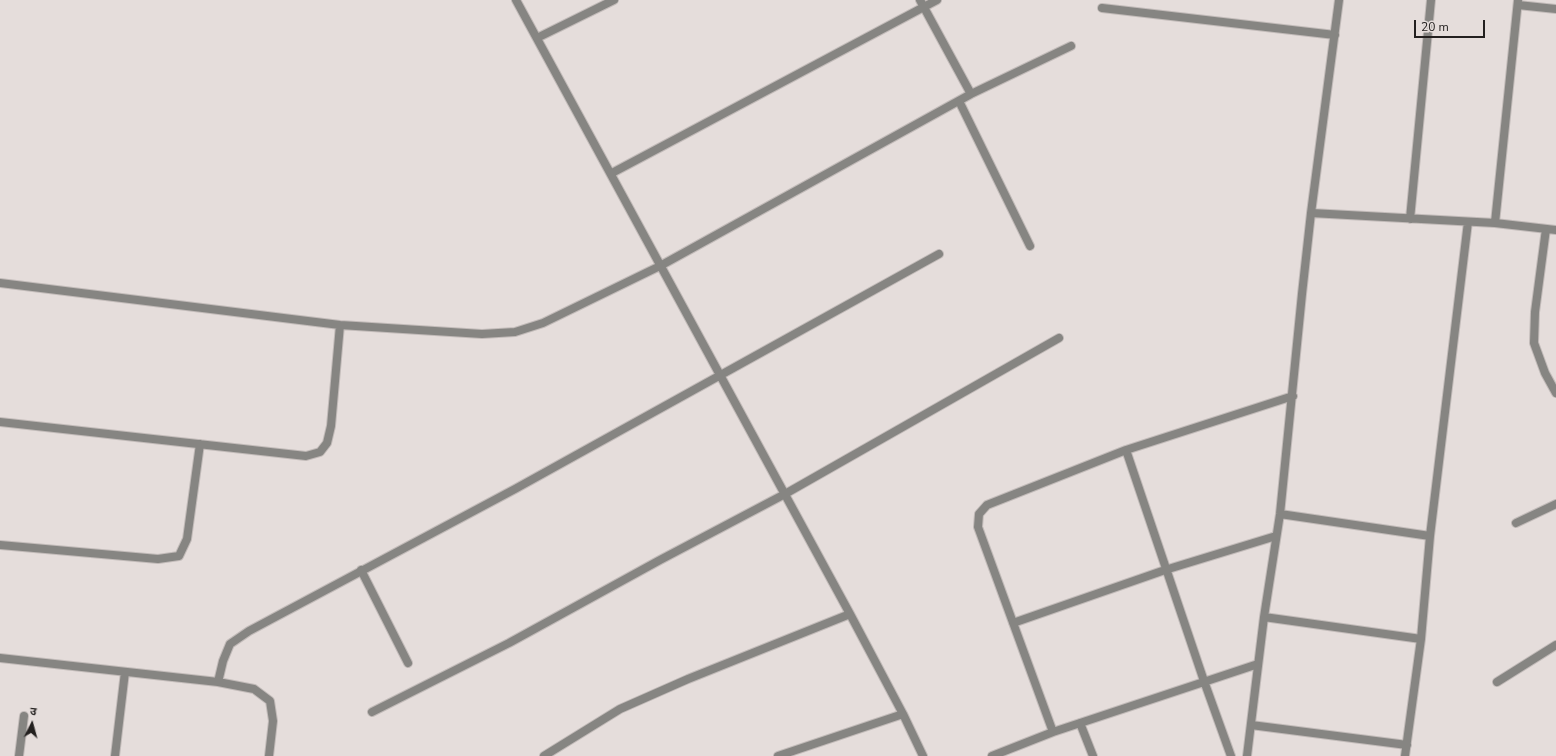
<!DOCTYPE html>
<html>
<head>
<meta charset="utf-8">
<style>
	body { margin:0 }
	#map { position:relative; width:1556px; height:756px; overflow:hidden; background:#e5dddb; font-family:"Nunito Sans","Noto Sans Devanagari",sans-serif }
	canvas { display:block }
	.north { position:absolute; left:12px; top:704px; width:40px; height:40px; -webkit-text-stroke:3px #e5dddb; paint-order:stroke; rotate:6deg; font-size:11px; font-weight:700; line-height:16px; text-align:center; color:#23201f }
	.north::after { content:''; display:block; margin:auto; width:14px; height:18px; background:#23201f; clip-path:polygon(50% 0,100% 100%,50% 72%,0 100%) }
	.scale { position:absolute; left:1414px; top:20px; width:71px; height:18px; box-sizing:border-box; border:2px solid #23201f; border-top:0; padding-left:5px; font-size:12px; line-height:14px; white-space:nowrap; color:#23201f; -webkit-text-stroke:3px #e5dddb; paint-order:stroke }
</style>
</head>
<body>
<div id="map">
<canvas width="1556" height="756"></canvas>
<div class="north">उ</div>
<div class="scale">20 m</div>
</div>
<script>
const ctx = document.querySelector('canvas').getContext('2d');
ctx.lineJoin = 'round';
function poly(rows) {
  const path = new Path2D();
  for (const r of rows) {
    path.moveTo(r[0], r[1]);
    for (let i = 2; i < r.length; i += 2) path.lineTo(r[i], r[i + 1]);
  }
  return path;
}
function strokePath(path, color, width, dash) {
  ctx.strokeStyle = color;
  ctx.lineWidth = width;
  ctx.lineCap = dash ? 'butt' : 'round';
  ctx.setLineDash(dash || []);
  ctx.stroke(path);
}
const street = poly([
	[516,0,850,614,903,714,923,756],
	[920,0,971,94],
	[1518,5,1556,9],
	[1102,8,1335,35],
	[537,38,614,0],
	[959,101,1030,246],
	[612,173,937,0],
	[1311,213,1339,0],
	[1410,219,1431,0],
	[1495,223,1518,0],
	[1546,229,1535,312,1534,343,1545,373,1556,393],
	[0,283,340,325,482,334,515,332,543,323,660,266,971,94,1071,46],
	[0,422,306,456,320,452,327,443,331,426,340,325],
	[1126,450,1204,681,1231,756],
	[1280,514,1430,536],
	[1516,523,1556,504],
	[0,545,158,559,179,556,187,539,200,444],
	[361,570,408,663],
	[1264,617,1421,639],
	[1013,623,1165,570,1276,536],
	[0,658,218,682,254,689,270,701,273,721,269,756],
	[218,682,223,661,230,644,249,631,515,489,939,254],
	[1497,682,1556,645],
	[372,712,509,643,660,560,785,494,1059,338],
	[1080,723,1093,756],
	[1251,725,1407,745],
	[1053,732,978,527,979,514,987,505,1126,450,1293,396],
	[19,756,24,716],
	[115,756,125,672],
	[544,756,620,709,688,679,850,614],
	[778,756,903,714],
	[992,756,1053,732,1258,664],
	[1247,756,1264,617,1280,514,1302,294,1311,213,1495,223,1556,230],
	[1405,756,1421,639,1430,536,1468,222]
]);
strokePath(street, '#c2bbb9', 10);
strokePath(street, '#868582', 8);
</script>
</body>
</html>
